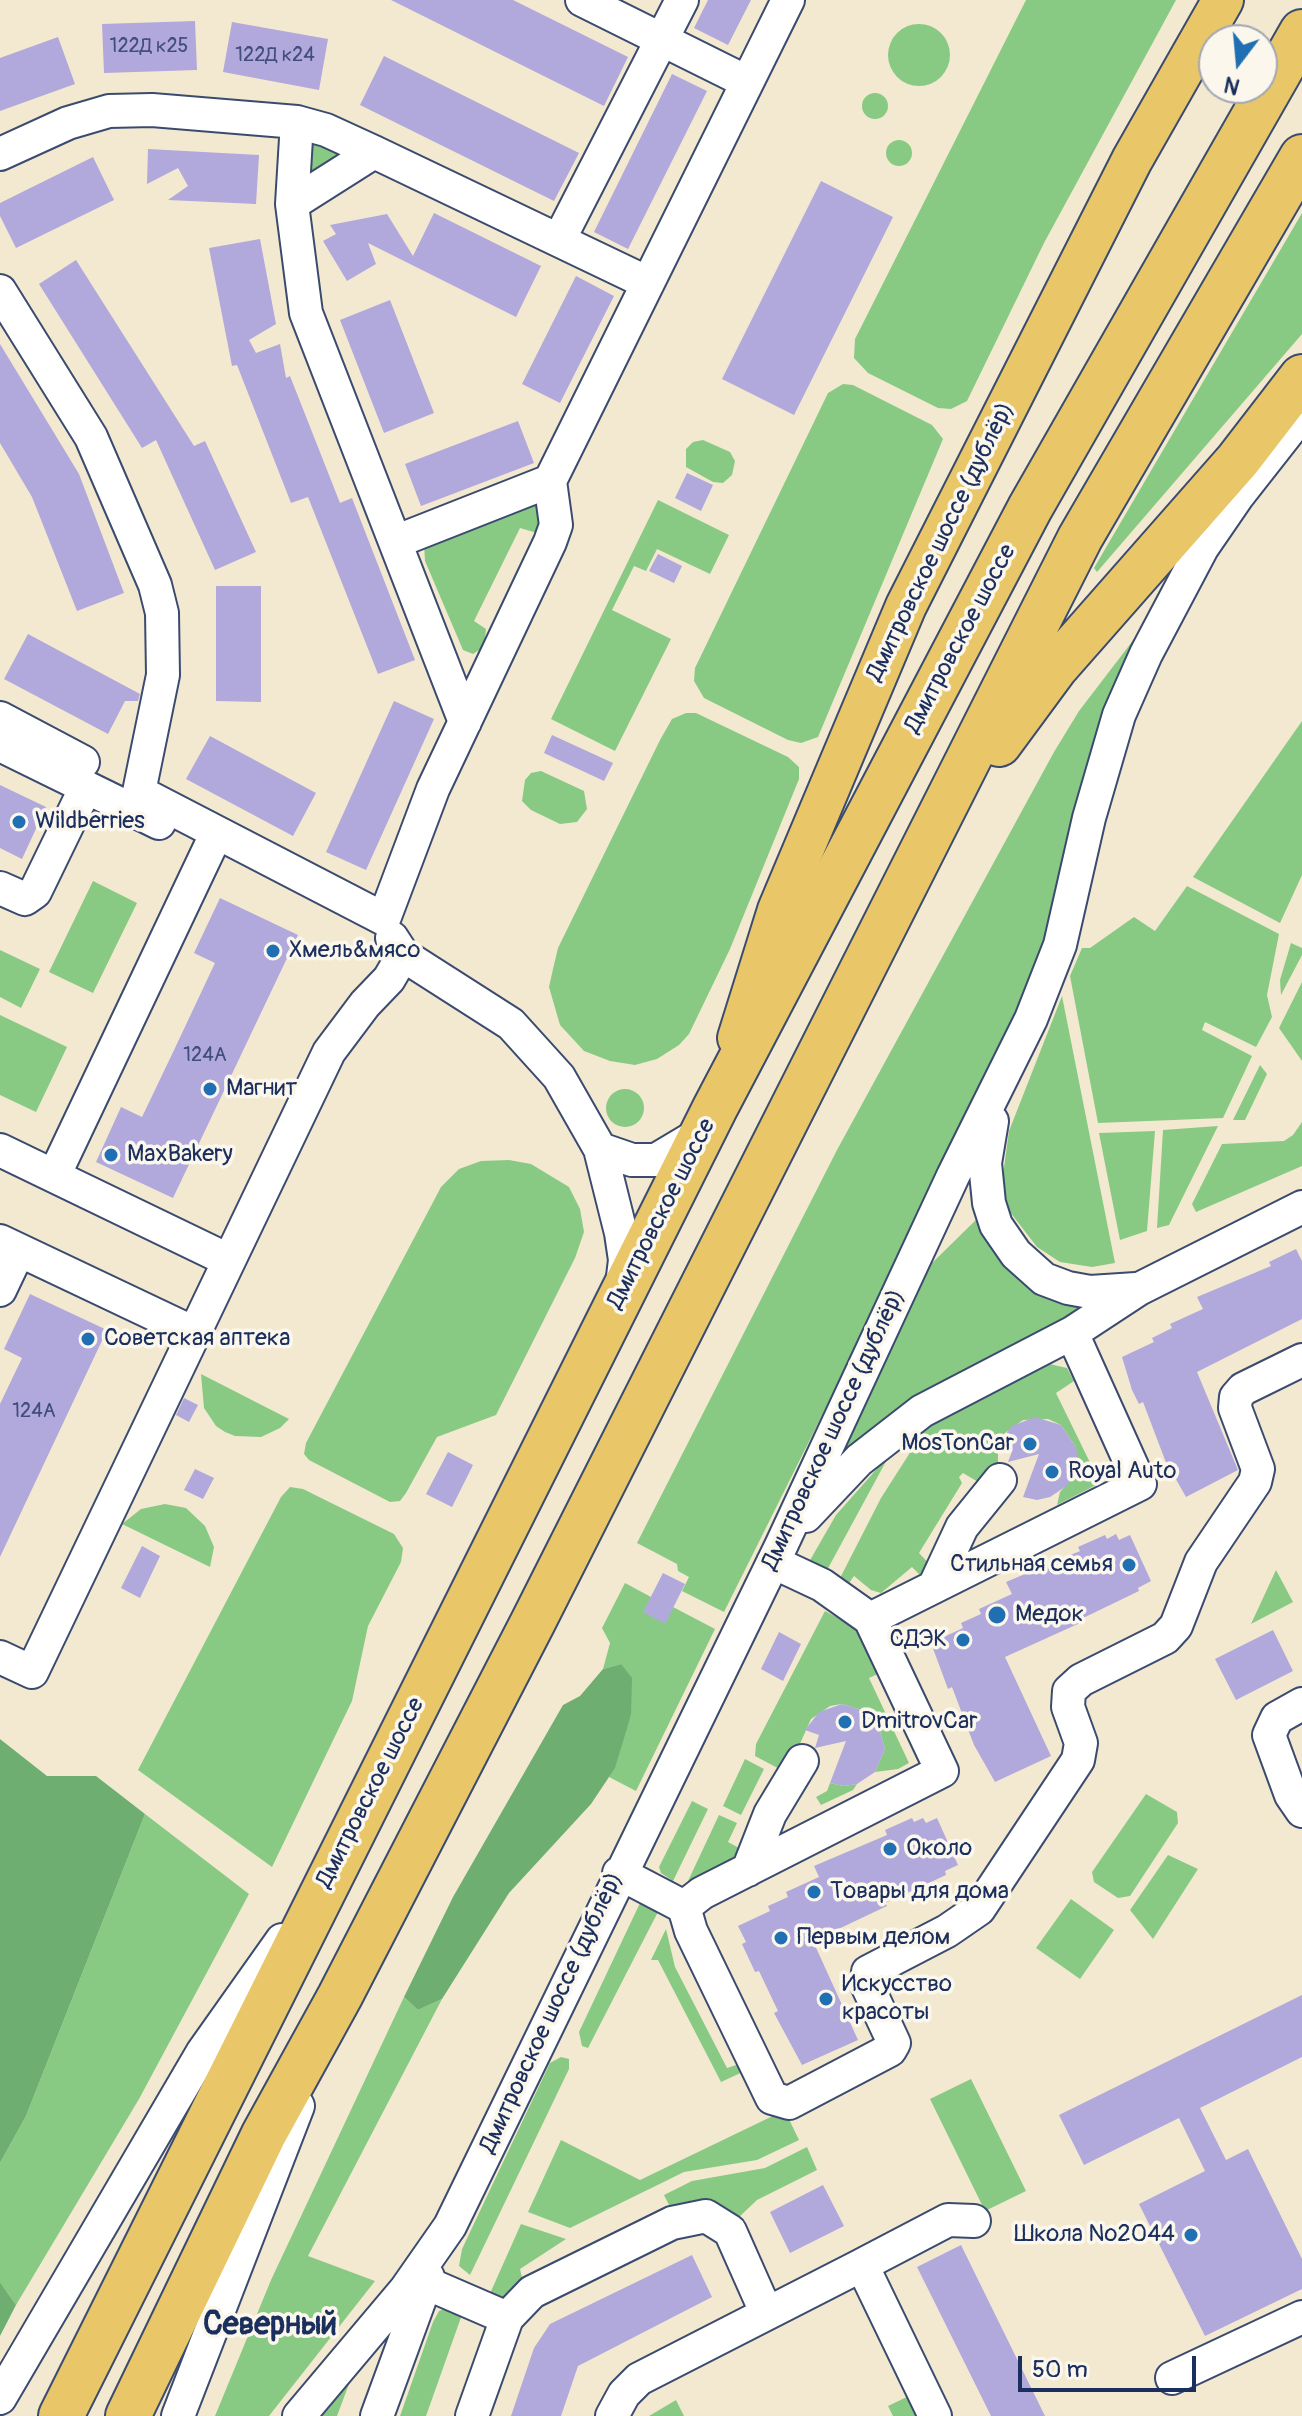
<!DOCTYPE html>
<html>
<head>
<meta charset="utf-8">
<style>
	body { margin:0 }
	#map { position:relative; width:1302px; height:2416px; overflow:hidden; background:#f3e9d0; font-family:Pangolin,sans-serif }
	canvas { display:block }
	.north { position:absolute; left:1198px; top:24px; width:80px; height:80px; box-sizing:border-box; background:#fbf7ec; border:2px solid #a1a7b3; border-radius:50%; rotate:196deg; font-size:22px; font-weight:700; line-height:32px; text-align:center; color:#1b2f5e }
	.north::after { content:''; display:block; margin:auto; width:28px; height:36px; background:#1f6fb2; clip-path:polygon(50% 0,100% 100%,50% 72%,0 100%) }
	.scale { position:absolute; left:1018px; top:2356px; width:178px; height:36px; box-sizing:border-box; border:4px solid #1b2f5e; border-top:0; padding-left:10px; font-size:24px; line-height:28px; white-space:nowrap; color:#1b2f5e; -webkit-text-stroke:6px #fbf7ec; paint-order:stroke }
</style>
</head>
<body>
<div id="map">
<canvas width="1302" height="2416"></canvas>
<div class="north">N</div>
<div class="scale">50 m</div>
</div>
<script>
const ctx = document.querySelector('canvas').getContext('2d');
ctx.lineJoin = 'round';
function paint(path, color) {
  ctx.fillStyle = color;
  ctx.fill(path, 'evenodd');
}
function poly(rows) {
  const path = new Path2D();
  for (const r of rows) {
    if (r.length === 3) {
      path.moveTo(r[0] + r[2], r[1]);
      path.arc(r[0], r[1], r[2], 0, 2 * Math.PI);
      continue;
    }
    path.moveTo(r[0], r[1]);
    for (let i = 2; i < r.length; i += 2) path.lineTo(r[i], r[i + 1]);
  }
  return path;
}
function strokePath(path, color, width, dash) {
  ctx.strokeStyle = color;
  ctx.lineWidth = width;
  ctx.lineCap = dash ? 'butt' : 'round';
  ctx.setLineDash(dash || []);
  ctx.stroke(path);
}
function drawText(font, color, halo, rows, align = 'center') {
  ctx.font = font + ' Pangolin,sans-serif';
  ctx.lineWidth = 7;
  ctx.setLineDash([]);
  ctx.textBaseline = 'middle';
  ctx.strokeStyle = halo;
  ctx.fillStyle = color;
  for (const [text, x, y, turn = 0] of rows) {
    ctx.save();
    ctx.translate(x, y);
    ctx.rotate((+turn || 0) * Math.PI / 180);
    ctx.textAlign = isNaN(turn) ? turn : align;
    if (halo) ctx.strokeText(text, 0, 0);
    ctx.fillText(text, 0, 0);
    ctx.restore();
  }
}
const green = poly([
	[1026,0,1176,0,1044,243,967,401,951,409,938,408,868,373,854,358,855,339],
	[919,55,31],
	[875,106,13],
	[899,153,13],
	[316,141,341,153,342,157,311,180,302,153,307,144],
	[1302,213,1302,334,1097,572,1094,568],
	[843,384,853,385,932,425,943,439,818,737,801,743,788,740,704,698,694,681,695,668,828,393],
	[703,440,730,452,735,461,732,475,723,483,713,482,686,467,686,449,693,442],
	[658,500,729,535,710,574,657,549,646,571,634,566,612,610,671,639,615,751,551,719],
	[534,504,543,514,537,533,520,528,474,621,486,629,484,647,473,654,463,650,425,561,424,544],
	[1141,630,1145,633,1052,940,884,1291,724,1612,682,1591,689,1577,678,1571,677,1564,637,1543,837,1150,1054,752,1079,711],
	[686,713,696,713,788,757,799,767,799,779,730,949,689,1034,679,1045,657,1059,635,1065,610,1061,584,1051,560,1025,549,987,553,969,558,948,660,740,672,719],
	[1302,721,1302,875,1280,923,1193,877],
	[541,771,584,791,587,809,577,822,560,824,531,810,522,801,525,780,531,773],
	[93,881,137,903,93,993,49,972],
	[1187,886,1279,934,1267,995,1272,1017,1256,1047,1205,1022,1202,1030,1252,1056,1223,1118,1098,1123,1070,976,1082,948,1090,948,1134,917,1155,931],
	[1291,943,1302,948,1302,955,1281,995,1280,980],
	[0,950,40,969,21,1008,0,997],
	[1302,982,1302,1061,1279,1028],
	[1062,996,1115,1263,1092,1267,1060,1262,1037,1247,1010,1212,1002,1182,1009,1131],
	[0,1015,67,1047,36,1112,0,1095],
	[1260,1065,1267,1074,1245,1120,1233,1120],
	[625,1108,19],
	[1302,1122,1302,1166,1196,1212,1192,1204,1222,1144,1284,1141,1293,1135],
	[1218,1126,1169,1225,1157,1228,1163,1130],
	[1155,1131,1147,1231,1120,1240,1099,1133],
	[509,1160,531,1164,569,1187,580,1209,584,1232,575,1258,496,1415,437,1437,406,1493,400,1501,390,1502,309,1460,304,1454,306,1443,441,1187,459,1169,481,1161],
	[982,1214,1086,1306,932,1388,824,1481,932,1263],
	[1045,1363,1067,1368,1074,1381,1056,1393,1100,1483,1057,1505,1060,1492,1075,1475,1076,1447,1061,1425,1048,1419,1023,1420,1005,1433,998,1444,998,1466,985,1486,963,1473,959,1477,962,1483,919,1553,936,1571,925,1580,912,1567,881,1593,871,1590,854,1576,847,1586,838,1582,881,1498,927,1426],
	[201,1374,289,1419,280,1428,261,1437,235,1436,225,1432,216,1426,204,1408],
	[890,1454,826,1572,809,1562,836,1515],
	[290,1487,303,1489,394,1534,403,1548,401,1562,368,1626,352,1701,272,1867,138,1770,281,1497],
	[165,1504,186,1508,205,1526,214,1547,210,1567,122,1524,141,1509],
	[1276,1570,1293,1602,1251,1624],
	[625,1583,651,1597,644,1612,665,1623,673,1607,715,1629,636,1791,609,1777,631,1715,621,1664,603,1669,610,1643,602,1628],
	[825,1611,856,1628,880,1673,869,1678,909,1763,898,1769,875,1772,885,1749,877,1721,868,1712,842,1704,830,1706,811,1719,787,1773,755,1756,756,1744],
	[745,1759,764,1769,741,1815,723,1806],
	[830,1783,844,1786,857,1784,853,1790,821,1805,816,1797,827,1791],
	[1146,1794,1177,1812,1178,1823,1130,1896,1118,1898,1094,1882,1092,1872],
	[692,1801,708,1809,673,1881,661,1873,659,1867],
	[145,1814,249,1894,139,2099,16,2305,0,2282,0,2163,26,2116],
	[719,1815,737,1823,728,1842,741,1849,742,1855,700,1880,688,1881],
	[1168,1855,1198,1869,1153,1939,1130,1910],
	[1071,1899,1114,1930,1080,1979,1036,1948],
	[647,1900,661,1906,588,2048,582,2046,579,2032,640,1903],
	[666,1929,675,1967,727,2068,742,2063,747,2070,721,2082,658,1960,651,1960],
	[404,1997,418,2010,442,1999,308,2256,375,2281,269,2416,215,2416,271,2280],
	[561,2057,569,2059,569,2069,470,2275,459,2266,462,2249,550,2063],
	[971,2079,1026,2191,985,2211,930,2099],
	[781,2112,786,2113,799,2140,757,2160,684,2172,570,2228,528,2212,561,2140,640,2180],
	[807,2147,817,2170,757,2200,737,2219,715,2204,673,2213,664,2195,692,2181,765,2168],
	[521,2224,566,2239,520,2269,524,2286,500,2301,488,2298],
	[447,2308,464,2309,426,2416,400,2416,433,2322,439,2311],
	[355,2368,337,2416,309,2416],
	[911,2395,921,2416,893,2416,888,2406],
	[676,2400,684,2416,649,2416]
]);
const forest = poly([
	[621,1664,632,1678,631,1715,615,1768,591,1804,509,1893,442,1999,418,2010,404,1997,453,1897,563,1705,580,1696,603,1669],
	[0,1739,47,1776,96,1776,145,1814,26,2116,0,2163],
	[0,2282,16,2305,0,2336]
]);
const building = poly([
	[391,0,513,0,628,57,604,106],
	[708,0,751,0,728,45,694,28],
	[195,21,197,70,104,73,102,24],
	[232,22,328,39,319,90,223,72],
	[58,37,75,84,0,111,0,58],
	[384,56,579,153,554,201,360,105],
	[672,74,707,91,628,249,594,232],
	[148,149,259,155,256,204,168,200,188,186,178,168,147,184],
	[93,157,114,200,16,248,0,216,0,203],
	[821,181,893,217,794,415,722,379],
	[434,213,541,266,516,317,368,243,376,264,347,281,323,241,336,234,330,225,387,214,413,256],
	[260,239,276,324,249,340,256,353,280,344,286,378,290,376,340,503,352,498,415,660,378,674,308,497,291,503,237,365,232,366,209,248],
	[76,260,194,446,205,441,256,552,215,570,156,440,142,448,39,284],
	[576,276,614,296,560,403,522,384],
	[390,300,434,413,384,433,340,320],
	[0,344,79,474,124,593,77,611,32,497,0,443],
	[518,421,534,463,421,506,405,464],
	[687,473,713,485,701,511,675,498],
	[658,554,682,566,674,583,649,571],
	[216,586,261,586,261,702,216,701],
	[28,634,140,694,138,701,125,701,108,734,4,679],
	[394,701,434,719,366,870,326,852],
	[552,735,613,763,604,781,544,753],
	[210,736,316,793,293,836,186,779],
	[0,785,46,807,22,859,0,848],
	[220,898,298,935,173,1198,96,1162,121,1107,142,1117,175,1048,215,963,194,953],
	[1296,1249,1302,1261,1302,1319,1197,1372,1238,1470,1186,1497,1165,1460,1143,1402,1139,1404,1132,1390,1122,1357,1154,1342,1152,1338,1172,1328,1170,1324,1203,1309,1197,1297,1271,1266,1269,1262],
	[30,1294,107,1330,0,1557,0,1404,22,1358,4,1349],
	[184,1398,198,1405,189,1422,176,1415],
	[1035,1417,1061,1425,1076,1447,1078,1463,1068,1485,1050,1497,1037,1500,1023,1497,1039,1454,1008,1462,1013,1449,998,1444,1012,1426],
	[448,1452,473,1465,452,1507,426,1494],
	[195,1469,214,1478,203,1499,184,1490],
	[1116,1534,1119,1540,1130,1535,1151,1581,1138,1588,1139,1591,1079,1620,1080,1623,1005,1657,1051,1756,995,1782,974,1745,952,1687,948,1689,931,1643,963,1628,961,1623,981,1614,979,1609,1012,1594,1006,1582,1080,1551,1078,1547,1105,1535,1107,1539],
	[142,1546,160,1556,140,1598,121,1588],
	[663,1573,685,1584,665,1624,643,1612],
	[1273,1630,1293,1671,1236,1700,1215,1659],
	[779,1632,801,1644,783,1681,761,1669],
	[842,1704,868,1712,877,1721,885,1749,875,1772,857,1784,844,1786,830,1783,846,1741,815,1748,819,1735,805,1730,819,1712],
	[912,1818,914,1822,923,1818,926,1823,937,1818,958,1865,945,1871,946,1875,885,1903,887,1906,813,1941,858,2040,802,2065,774,2013,778,2011,759,1971,755,1972,742,1944,746,1942,738,1926,770,1911,768,1906,788,1897,786,1892,819,1877,814,1866,887,1835,885,1830],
	[1302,1995,1302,2057,1200,2108,1226,2160,1248,2149,1302,2259,1302,2289,1205,2336,1139,2204,1205,2171,1179,2118,1084,2165,1059,2115],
	[823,2185,844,2226,790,2253,770,2212],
	[961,2245,1045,2416,991,2416,933,2299,917,2267],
	[692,2255,712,2297,578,2366,561,2416,511,2416,534,2348,550,2324]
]);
const minor = poly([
	[582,0,747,82],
	[297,122,292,204,306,313,465,722],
	[0,154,68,123,109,111,152,110,297,122,326,130,374,152,648,283],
	[292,204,374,152],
	[559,240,682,0],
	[0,291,91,437,155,585,162,613,163,675,139,792,384,919,433,789,550,542,556,525,550,481,788,0],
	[395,542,550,481],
	[0,718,83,762],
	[0,745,159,823],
	[0,888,25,899,35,892,86,787],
	[392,938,403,955,511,1024,559,1077,600,1149,621,1233,625,1260,622,1285],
	[992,1121,985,1163,989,1203,996,1225,1016,1254,1044,1279,1068,1288,1090,1292,1136,1289],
	[600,1149,632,1160,656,1160,703,1132],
	[0,1150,228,1260],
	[54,1176,210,847],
	[0,1241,194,1333],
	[0,1290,19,1250],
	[806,1516,859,1460,922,1411,1072,1333,1139,1289,1302,1207],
	[773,1562,822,1585,870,1619],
	[934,1587,962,1527,1000,1480],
	[0,1657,32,1672,329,1052,365,1004,389,979,403,955],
	[1302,1704,1277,1718,1269,1735,1291,1795,1302,1811],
	[748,1870,770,1814,802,1761],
	[619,1873,684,1907,691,1931,772,2098,789,2103,890,2050,894,2043,867,1985,868,1972,947,1931,979,1909,1078,1760,1081,1743,1068,1707,1069,1691,1081,1680,1165,1638,1176,1626,1201,1562,1255,1482,1258,1469,1235,1408,1236,1397,1243,1389,1302,1360],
	[684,1907,702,1893,942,1771,870,1619,1140,1484,1072,1333],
	[426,2283,507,2318],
	[1172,2378,1302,2317],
	[0,2398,202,2053,282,1940],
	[178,2416,298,2106],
	[299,2416,406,2289,450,2226,781,1546,953,1176,1031,1019,1060,945,1089,818,1119,715,1146,654,1202,548,1237,497,1302,414],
	[377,2416,428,2277],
	[472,2416,507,2318,532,2292,672,2223,706,2216,730,2231,766,2312],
	[612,2416,624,2394,639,2379,862,2265],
	[935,2416,862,2265,948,2220,974,2221]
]);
const major = poly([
	[738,1038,778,910,906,606,1132,160,1223,0]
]);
const highway = poly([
	[999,744,1055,668,1238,460,1302,377],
	[61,2416,715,1108,1030,508,1302,32],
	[128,2416,264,2134,340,1996,533,1622,1080,538,1302,157]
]);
const markers = [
	[19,822,8,"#1f6fb2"],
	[273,951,8,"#1f6fb2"],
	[210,1089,8,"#1f6fb2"],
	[111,1155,8,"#1f6fb2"],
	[88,1339,8,"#1f6fb2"],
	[1030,1444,8,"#1f6fb2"],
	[1052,1472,8,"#1f6fb2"],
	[1129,1565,8,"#1f6fb2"],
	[997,1615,10,"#1f6fb2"],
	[963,1640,8,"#1f6fb2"],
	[845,1722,8,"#1f6fb2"],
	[890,1849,8,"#1f6fb2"],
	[814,1892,8,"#1f6fb2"],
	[781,1938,8,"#1f6fb2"],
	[826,1999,8,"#1f6fb2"],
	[1191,2235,8,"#1f6fb2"]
];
const numberNames = [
	["122Д к25",149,47],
	["122Д к24",275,56],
	["124А",205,1056],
	["124А",34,1412]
];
const streetNames = [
	["Дмитровское шоссе (дублёр)",941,542,-64],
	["Дмитровское шоссе",961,639,-62],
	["Дмитровское шоссе",662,1214,-63],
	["Дмитровское шоссе (дублёр)",834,1430,-65],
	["Дмитровское шоссе",371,1793,-63],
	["Дмитровское шоссе (дублёр)",552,2013,-65]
];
const poiNames = [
	["Wildberries",35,822],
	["Хмель&мясо",289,951],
	["Магнит",226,1089],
	["MaxBakery",127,1155],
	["Советская аптека",104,1339],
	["MosTonCar",1014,1444,"right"],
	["Royal Auto",1068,1472],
	["Стильная семья",1113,1565,"right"],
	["Медок",1015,1615],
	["СДЭК",947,1640,"right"],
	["DmitrovCar",861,1722],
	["Около",906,1849],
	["Товары для дома",830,1892],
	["Первым делом",797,1938],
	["Искусство",842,1985],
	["красоты",842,2013],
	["Школа №2044",1175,2235,"right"]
];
const districtNames = [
	["Северный",270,2326]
];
paint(green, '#88ca83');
paint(forest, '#6eae71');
paint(building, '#b1a8db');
strokePath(minor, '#3b4b6f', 36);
strokePath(major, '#3b4b6f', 44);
strokePath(highway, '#3b4b6f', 48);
strokePath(minor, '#fff', 32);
strokePath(major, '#e9c769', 40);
strokePath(highway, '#e9c769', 44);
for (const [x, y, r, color] of markers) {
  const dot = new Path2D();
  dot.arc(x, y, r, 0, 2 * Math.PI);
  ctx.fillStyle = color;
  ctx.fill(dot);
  strokePath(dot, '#fbf7ec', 3);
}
drawText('20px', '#404d7d', null, numberNames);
drawText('24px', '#1b2f5e', '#fbf7ec', streetNames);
drawText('24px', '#1b2f5e', '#fbf7ec', poiNames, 'left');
drawText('bold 32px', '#1b2f5e', '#fbf7ec', districtNames);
</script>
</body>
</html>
